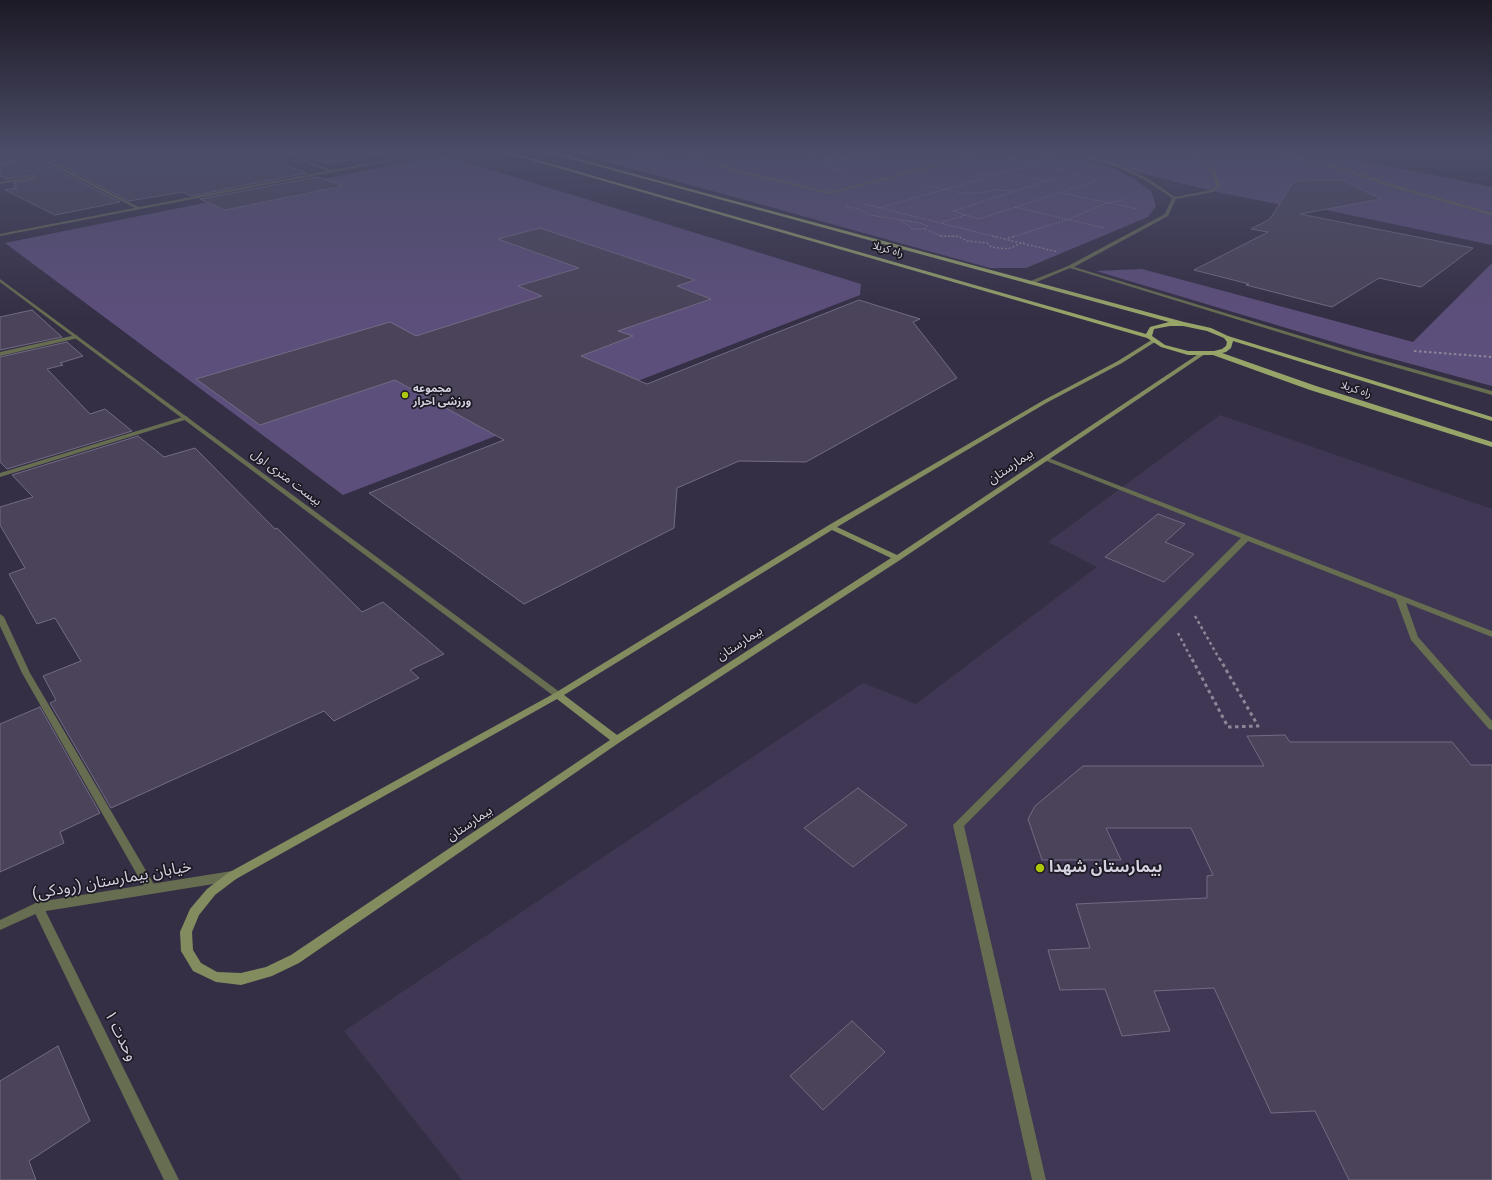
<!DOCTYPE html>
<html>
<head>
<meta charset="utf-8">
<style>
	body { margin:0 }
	canvas { display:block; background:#352f45 }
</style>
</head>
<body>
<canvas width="1492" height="1180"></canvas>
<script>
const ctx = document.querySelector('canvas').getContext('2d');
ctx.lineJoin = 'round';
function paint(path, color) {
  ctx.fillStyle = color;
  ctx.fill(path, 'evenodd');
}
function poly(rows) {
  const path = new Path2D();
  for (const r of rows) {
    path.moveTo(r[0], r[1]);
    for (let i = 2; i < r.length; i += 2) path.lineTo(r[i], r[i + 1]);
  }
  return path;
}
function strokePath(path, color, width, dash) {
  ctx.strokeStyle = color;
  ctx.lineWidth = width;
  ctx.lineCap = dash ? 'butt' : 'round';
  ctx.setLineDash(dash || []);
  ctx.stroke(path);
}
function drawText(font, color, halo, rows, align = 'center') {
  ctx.font = font + ' Roboto,"Noto Sans Arabic",sans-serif';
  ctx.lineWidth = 3.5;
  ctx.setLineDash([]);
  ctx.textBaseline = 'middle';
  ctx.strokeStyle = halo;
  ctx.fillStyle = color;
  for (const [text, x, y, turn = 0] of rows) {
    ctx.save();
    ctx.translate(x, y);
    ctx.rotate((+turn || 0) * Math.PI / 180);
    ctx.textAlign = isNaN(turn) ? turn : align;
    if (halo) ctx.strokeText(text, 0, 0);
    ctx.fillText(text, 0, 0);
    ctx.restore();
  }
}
const built = poly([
	[1220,415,1492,509,1492,1180,462,1180,344,1031,863,683,916,704,1097,567,1048,542]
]);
const green = poly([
	[291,152,399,152,328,165],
	[572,152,1049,152,1069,156,1115,169,1134,179,1151,191,1156,206,1148,217,1026,268,990,268],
	[1056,152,1305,152,1394,167,1492,187,1492,245,1317,208,1307,210,1212,191],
	[443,155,861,284,860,295,343,495,5,243],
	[1492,263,1492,386,1360,350,1096,271,1142,269,1413,342]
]);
const building = poly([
	[0,152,27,152,31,155,0,160,0,152],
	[36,152,281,152,282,164,307,173,191,196,183,192,129,201,36,152],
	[38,160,120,202,55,215,5,190,17,188,13,186,17,185,13,183,34,179,36,176,35,175,6,179,0,176,0,165,38,160],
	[317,177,343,186,225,210,200,199,317,177],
	[1342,180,1381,199,1300,214,1473,248,1421,287,1379,278,1332,307,1246,285,1249,284,1194,270,1268,232,1251,229,1270,219,1294,181,1342,180],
	[540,228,695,280,677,286,711,299,618,331,633,336,581,356,647,384,859,300,920,319,913,322,957,378,806,462,739,461,677,488,674,528,524,604,369,493,504,440,395,380,260,425,196,379,390,322,416,336,542,296,518,286,579,268,498,239,540,228],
	[32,310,62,337,0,350,0,317,32,310],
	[67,342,83,356,60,363,63,365,47,369,90,414,105,409,132,431,7,469,0,462,0,357,67,342],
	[138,436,164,457,195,448,275,529,277,528,362,612,383,602,444,654,410,670,419,678,334,721,324,711,111,808,50,703,56,700,43,676,81,661,55,618,37,624,9,574,25,568,0,525,0,507,33,497,12,475,138,436],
	[1158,514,1185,524,1165,542,1194,554,1164,582,1105,557,1158,514],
	[40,707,100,813,60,832,64,843,0,872,0,724,40,707],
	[1285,735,1290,742,1452,742,1471,765,1492,765,1492,1180,1349,1180,1315,1111,1271,1113,1214,988,1154,991,1170,1031,1122,1036,1105,989,1060,990,1048,950,1090,948,1076,904,1207,898,1207,876,1213,875,1191,828,1106,828,1121,860,1042,860,1028,819,1035,806,1083,766,1264,766,1247,736,1285,735],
	[858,788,907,825,853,867,804,828,858,788],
	[852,1021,885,1052,823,1110,790,1076,852,1021],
	[58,1046,90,1121,29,1161,36,1180,0,1180,0,1081,58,1046]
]);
const pathFar4 = poly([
	[635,152,635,155,660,159],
	[800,152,828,159],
	[892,152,904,155],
	[809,154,810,161,838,170],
	[756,156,775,152],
	[835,157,851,161,838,164,825,161,835,157],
	[1005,157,1032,163,1055,156],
	[843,159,857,156],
	[842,171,838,170,876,160,857,156,872,152],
	[1006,172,1046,181],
	[976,174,989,176],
	[1079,174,1047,181,953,211,979,219,1093,182,1098,178],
	[927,186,962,193,980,193,994,190,1015,191],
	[1061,193,1138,209],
	[861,203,996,237],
	[847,207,859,209,870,215,920,223,928,226,924,229,941,236,960,237],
	[1015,207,1104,228],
	[879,208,1024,167,1048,167,1065,170],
	[901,221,913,229,924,229],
	[943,222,965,215],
	[1013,237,1069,219,1107,203,1123,200,1132,193,1131,192]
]);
const pathFar3 = poly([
	[940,236,958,236,967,241,987,243,991,247,1008,249,1024,242],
	[992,236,1058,252],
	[1008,238,1016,236]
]);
const pathFar2 = poly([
	[1414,351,1492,357]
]);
const pathFar1 = poly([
	[1195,616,1220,660],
	[1178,633,1192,660]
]);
const path = poly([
	[1192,659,1228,727,1258,726,1220,659]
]);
const service = poly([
	[1046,457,1492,631,1492,637,1406,603,1418,637,1492,721,1492,730,1489,729,1411,640,1396,599,1248,541,964,826,1046,1180,1032,1180,953,825,1241,538,1044,460,1044,458,1046,457]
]);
const minor = poly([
	[28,152,32,152,140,208,137,209,38,158,0,164,0,162,35,156,28,152],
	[282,152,286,152,333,171,330,172,282,152],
	[674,152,679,152,743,171,830,192,985,152,991,152,830,194,741,173,674,152],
	[1068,152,1073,152,1121,166,1147,178,1175,197,1211,190,1217,186,1211,170,1188,152,1191,152,1213,168,1221,186,1213,192,1176,199,1168,216,1074,267,1360,354,1492,391,1492,395,1356,356,1070,268,1032,284,1028,284,1028,282,1068,266,1165,214,1172,198,1145,180,1119,168,1068,152],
	[1264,152,1271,152,1338,166,1400,187,1492,213,1492,215,1398,189,1336,168,1264,152],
	[35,176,34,178,0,184,0,182,35,176],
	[76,335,78,336,78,338,0,356,0,352,76,335],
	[186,416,189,418,188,419,0,477,0,473,186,416],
	[0,614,4,617,30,673,155,886,157,889,155,892,151,894,147,892,22,673,0,626,0,614],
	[38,902,42,904,179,1180,164,1180,32,907,34,904,38,902]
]);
const tertiary = poly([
	[431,152,438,152,0,236,0,234,331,170,431,152],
	[0,279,561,693,563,695,561,697,555,697,0,282,0,279],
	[232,871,236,873,238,876,236,879,232,881,40,912,0,930,0,920,38,902,232,871]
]);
const secondary = poly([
	[1153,339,1156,341,1155,342,1122,363,1048,402,837,527,897,555,1200,353,1205,354,900,560,620,742,299,963,272,976,241,985,216,982,193,971,181,951,180,932,190,909,207,889,228,873,555,693,829,525,1044,400,1118,361,1153,339],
	[832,530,891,558,617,735,564,695,832,530],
	[557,699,610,740,291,955,266,967,241,973,217,972,201,963,193,950,192,932,199,915,215,895,236,879,557,699]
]);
const primary = poly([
	[503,152,510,152,1146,334,1150,327,1169,322,546,152,553,152,1184,322,1211,328,1228,336,1492,417,1492,421,1233,341,1231,348,1226,352,1222,353,1316,386,1492,442,1492,447,1310,390,1213,355,1188,355,1161,347,1147,338,503,152],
	[1170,326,1183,326,1207,331,1224,338,1227,342,1226,346,1222,349,1214,351,1188,351,1165,345,1152,336,1154,329,1170,326]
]);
const markers = [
	[405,395,4,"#aec60c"],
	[1040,868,5,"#aec60c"]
];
const farStreetnames = [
	["راه کربلا",888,250,16],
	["راه کربلا",1356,390,18]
];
const farPoinames = [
	["مجموعه",413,389],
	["ورزشی احرار",413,402]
];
const streetNames = [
	["بیمارستان",1011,467,-34],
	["بیست متری اول",286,478,37],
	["بیمارستان",740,644,-33],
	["بیمارستان",470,824,-34]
];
const nearPoinames = [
	["بیمارستان شهدا",1049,868]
];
const nearStreetnames = [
	["خیابان بیمارستان (رودکی)",112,881,-10],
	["وحدت ۱",120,1036,64]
];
paint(built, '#403754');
paint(green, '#5d4f7c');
paint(building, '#4a435a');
strokePath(building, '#726b84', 1);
strokePath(pathFar4, '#8b8798', 1, [1.5, 1.5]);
strokePath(pathFar3, '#8b8798', 1.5, [2, 2]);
strokePath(pathFar2, '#8b8798', 2, [2.5, 2.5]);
strokePath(pathFar1, '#8b8798', 2.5, [3, 3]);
strokePath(path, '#8b8798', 3, [3.5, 3.5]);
paint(service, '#666d50');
paint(minor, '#666d50');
paint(tertiary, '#666d50');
paint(secondary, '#838c5e');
paint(primary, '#98a568');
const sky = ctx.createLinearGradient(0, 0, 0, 317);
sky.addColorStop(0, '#1d1a26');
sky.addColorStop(0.48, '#4b4d68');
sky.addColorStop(1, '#4b4d6800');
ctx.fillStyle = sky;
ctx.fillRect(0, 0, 1492, 317);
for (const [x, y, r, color] of markers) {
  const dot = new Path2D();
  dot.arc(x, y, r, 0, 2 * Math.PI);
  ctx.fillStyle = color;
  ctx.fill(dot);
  strokePath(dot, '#1c1923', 1.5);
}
drawText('11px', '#d5d2e0', '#1c1923', farStreetnames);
drawText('bold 11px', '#d5d2e0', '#1c1923', farPoinames, 'left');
drawText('13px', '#d5d2e0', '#1c1923', streetNames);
drawText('bold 16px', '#d5d2e0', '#1c1923', nearPoinames, 'left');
drawText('16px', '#d5d2e0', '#1c1923', nearStreetnames);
</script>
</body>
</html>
